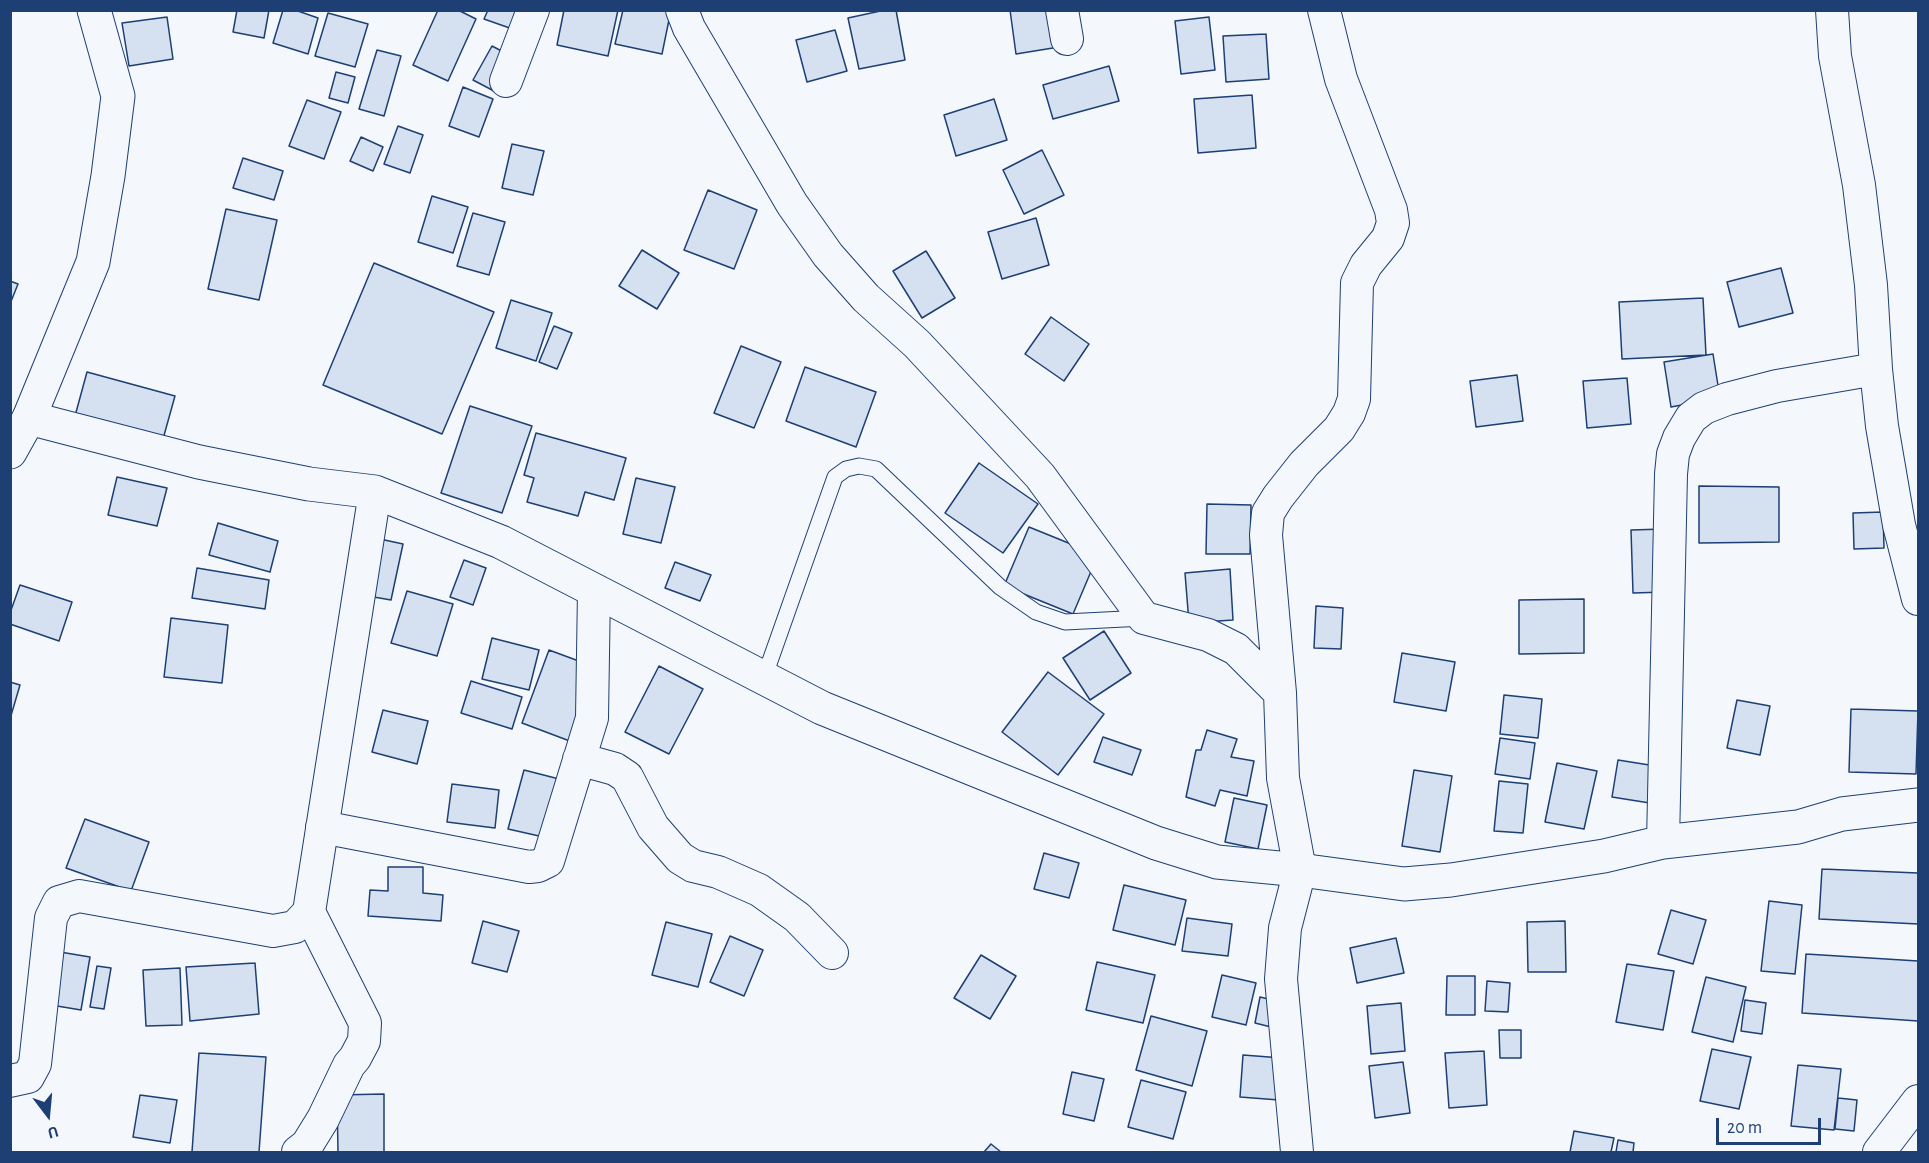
<!DOCTYPE html>
<html>
<head>
<meta charset="utf-8">
<style>
	body { margin:0 }
	#map { position:relative; width:1929px; height:1163px; overflow:hidden; background:#f4f7fb; font-family:"Alegreya Sans",sans-serif }
	canvas { display:block }
	.frame { position:absolute; inset:0; border:12px solid #1d3f73; pointer-events:none }
	.north { position:absolute; left:18px; top:1085px; width:60px; height:60px; -webkit-text-stroke:4px #f4f7fb; paint-order:stroke; rotate:164deg; font-size:16px; font-weight:700; line-height:24px; text-align:center; color:#1d3f73 }
	.north::after { content:''; display:block; margin:auto; width:21px; height:27px; background:#1d3f73; clip-path:polygon(50% 0,100% 100%,50% 72%,0 100%) }
	.scale { position:absolute; left:1716px; top:1118px; width:105px; height:27px; box-sizing:border-box; border:3px solid #1d3f73; border-top:0; padding-left:8px; font-size:18px; line-height:21px; white-space:nowrap; color:#1d3f73; -webkit-text-stroke:4px #f4f7fb; paint-order:stroke }
</style>
</head>
<body>
<div id="map">
<canvas width="1929" height="1163"></canvas>
<div class="frame"></div>
<div class="north">U</div>
<div class="scale">20 m</div>
</div>
<script>
const ctx = document.querySelector('canvas').getContext('2d');
ctx.lineJoin = 'round';
function paint(path, color) {
  ctx.fillStyle = color;
  ctx.fill(path, 'evenodd');
}
function poly(rows) {
  const path = new Path2D();
  for (const r of rows) {
    path.moveTo(r[0], r[1]);
    for (let i = 2; i < r.length; i += 2) path.lineTo(r[i], r[i + 1]);
  }
  return path;
}
function strokePath(path, color, width, dash) {
  ctx.strokeStyle = color;
  ctx.lineWidth = width;
  ctx.lineCap = dash ? 'butt' : 'round';
  ctx.setLineDash(dash || []);
  ctx.stroke(path);
}
const building = poly([
	[237,10,269,10,264,38,233,32,237,10],
	[283,10,295,10,318,18,308,54,273,43,283,10],
	[438,10,458,10,476,19,448,81,413,65,438,10],
	[488,10,528,10,521,32,484,19,488,10],
	[564,10,618,10,608,56,557,45,564,10],
	[623,10,671,10,662,54,615,44,623,10],
	[885,10,896,10,905,60,859,69,848,18,885,10],
	[1010,10,1054,10,1059,47,1016,54,1010,10],
	[328,13,368,24,355,67,315,56,328,13],
	[167,17,173,59,129,66,122,23,167,17],
	[1209,17,1215,70,1181,74,1175,21,1209,17],
	[835,30,847,71,807,82,796,40,835,30],
	[1266,34,1269,79,1226,82,1223,36,1266,34],
	[492,46,513,57,494,91,473,80,492,46],
	[377,50,401,56,384,116,359,109,377,50],
	[1109,66,1119,101,1053,119,1043,85,1109,66],
	[336,72,355,77,348,103,329,98,336,72],
	[463,87,493,99,479,137,449,126,463,87],
	[1252,95,1256,148,1198,153,1194,99,1252,95],
	[994,99,1007,140,956,156,944,115,994,99],
	[307,100,341,112,324,159,289,146,307,100],
	[398,126,423,135,410,173,384,164,398,126],
	[361,137,383,147,373,171,350,161,361,137],
	[512,144,544,151,533,195,502,188,512,144],
	[1042,150,1064,195,1024,214,1003,170,1042,150],
	[243,158,283,171,274,200,233,188,243,158],
	[708,190,757,210,734,269,684,250,708,190],
	[432,196,468,207,453,253,418,242,432,196],
	[226,209,277,220,259,300,208,289,226,209],
	[473,213,505,222,489,275,457,266,473,213],
	[1036,218,1049,265,1002,279,988,232,1036,218],
	[642,250,679,273,657,309,619,286,642,250],
	[926,251,955,298,922,318,893,271,926,251],
	[374,263,494,312,442,434,323,385,374,263],
	[1781,268,1793,313,1739,327,1727,282,1781,268],
	[10,281,18,284,10,304,10,281],
	[1703,298,1706,355,1622,359,1619,302,1703,298],
	[511,300,552,313,536,361,496,348,511,300],
	[1051,317,1089,344,1064,381,1025,354,1051,317],
	[554,326,572,333,557,369,539,362,554,326],
	[741,346,781,362,754,428,714,413,741,346],
	[1713,354,1720,398,1671,407,1664,362,1713,354],
	[805,367,876,392,856,447,786,421,805,367],
	[87,372,175,396,163,439,75,416,87,372],
	[1517,375,1523,421,1476,427,1470,381,1517,375],
	[1627,378,1631,424,1587,428,1583,381,1627,378],
	[470,406,532,426,502,513,441,493,470,406],
	[536,433,626,458,614,500,585,492,578,516,527,502,534,478,524,475,536,433],
	[979,463,1038,504,1003,553,945,513,979,463],
	[117,477,167,488,157,526,108,515,117,477],
	[636,478,675,487,661,543,623,534,636,478],
	[1699,486,1779,487,1779,542,1699,543,1699,486],
	[1207,504,1251,505,1250,554,1206,554,1207,504],
	[1883,512,1884,548,1854,549,1853,513,1883,512],
	[218,523,278,541,270,572,209,555,218,523],
	[1029,527,1098,555,1073,614,1004,586,1029,527],
	[1664,529,1666,592,1633,593,1631,530,1664,529],
	[380,539,403,544,391,600,368,596,380,539],
	[464,560,486,568,473,605,450,597,464,560],
	[675,562,711,575,700,601,665,588,675,562],
	[197,568,269,580,265,609,192,598,197,568],
	[1230,569,1233,620,1189,623,1185,573,1230,569],
	[20,585,72,602,59,641,10,624,10,613,20,585],
	[407,591,453,604,437,656,391,643,407,591],
	[1584,599,1584,653,1519,654,1519,600,1584,599],
	[1316,606,1343,608,1341,649,1314,648,1316,606],
	[171,618,228,625,222,683,164,677,171,618],
	[1104,631,1131,673,1090,700,1063,658,1104,631],
	[492,638,539,650,529,690,482,679,492,638],
	[549,650,603,670,575,743,522,723,549,650],
	[1402,653,1455,662,1446,711,1394,702,1402,653],
	[659,666,703,689,669,754,625,732,659,666],
	[1048,672,1104,714,1058,775,1002,732,1048,672],
	[471,681,522,697,512,729,461,713,471,681],
	[10,682,20,685,10,719,10,682],
	[1504,695,1542,699,1538,738,1500,734,1504,695],
	[1737,700,1770,706,1760,755,1727,748,1737,700],
	[1851,709,1918,711,1916,774,1849,772,1851,709],
	[383,710,428,721,417,764,372,752,383,710],
	[1207,730,1237,739,1231,757,1254,761,1247,796,1220,790,1215,806,1186,797,1196,750,1201,750,1207,730],
	[1103,737,1141,750,1132,775,1094,762,1103,737],
	[1500,738,1535,743,1530,779,1495,774,1500,738],
	[1618,760,1662,767,1656,804,1612,797,1618,760],
	[1557,763,1597,771,1584,829,1545,822,1557,763],
	[524,770,563,780,548,838,508,829,524,770],
	[1414,770,1452,776,1440,852,1402,846,1414,770],
	[1499,781,1528,784,1523,833,1494,831,1499,781],
	[452,784,499,790,495,828,447,822,452,784],
	[1234,798,1267,805,1258,849,1225,842,1234,798],
	[85,819,149,842,131,891,66,868,85,819],
	[1044,853,1079,863,1069,898,1034,889,1044,853],
	[388,867,423,867,423,893,443,895,441,921,368,916,370,890,388,891,388,867],
	[1822,869,1918,873,1918,924,1819,919,1822,869],
	[1124,885,1186,900,1175,945,1113,930,1124,885],
	[1769,901,1802,905,1795,974,1761,971,1769,901],
	[1671,910,1706,920,1693,964,1658,954,1671,910],
	[1187,918,1232,924,1228,956,1182,951,1187,918],
	[483,921,519,931,507,972,472,963,483,921],
	[1565,921,1566,972,1528,972,1527,922,1565,921],
	[666,922,712,934,698,987,652,975,666,922],
	[730,936,763,950,744,996,710,982,730,936],
	[1396,938,1404,973,1357,983,1350,948,1396,938],
	[54,951,90,957,81,1010,45,1004,54,951],
	[1806,954,1918,961,1918,1021,1802,1013,1806,954],
	[981,955,1016,976,990,1019,954,998,981,955],
	[1097,962,1155,975,1143,1023,1086,1010,1097,962],
	[255,963,259,1014,190,1021,186,967,255,963],
	[1627,964,1674,971,1663,1030,1616,1022,1627,964],
	[97,966,111,968,104,1009,90,1007,97,966],
	[180,968,182,1025,146,1026,143,970,180,968],
	[1222,975,1256,983,1246,1025,1212,1017,1222,975],
	[1447,976,1475,976,1475,1015,1446,1015,1447,976],
	[1706,977,1746,987,1733,1042,1692,1032,1706,977],
	[1487,981,1510,983,1508,1012,1485,1011,1487,981],
	[1260,997,1281,1002,1275,1028,1255,1023,1260,997],
	[1745,1000,1766,1003,1762,1034,1741,1031,1745,1000],
	[1401,1003,1405,1051,1371,1054,1367,1006,1401,1003],
	[1151,1016,1207,1031,1192,1086,1136,1070,1151,1016],
	[1499,1030,1521,1030,1521,1058,1500,1058,1499,1030],
	[1712,1049,1751,1057,1739,1109,1700,1101,1712,1049],
	[1484,1051,1487,1105,1449,1108,1445,1053,1484,1051],
	[199,1053,266,1057,259,1152,192,1152,199,1053],
	[1243,1055,1282,1058,1279,1100,1240,1097,1243,1055],
	[1403,1062,1410,1113,1375,1118,1369,1066,1403,1062],
	[1798,1065,1841,1069,1834,1130,1791,1126,1798,1065],
	[1072,1072,1104,1079,1094,1121,1063,1114,1072,1072],
	[1141,1080,1186,1092,1173,1139,1128,1127,1141,1080],
	[384,1094,384,1152,338,1152,337,1095,384,1094],
	[140,1095,177,1100,170,1143,133,1137,140,1095],
	[1838,1098,1857,1100,1854,1131,1835,1129,1838,1098],
	[1574,1131,1614,1138,1611,1152,1570,1152,1574,1131],
	[1618,1140,1634,1143,1633,1152,1616,1152,1618,1140],
	[991,1144,1001,1152,984,1152,991,1144]
]);
const lane = poly([
	[764,678,835,477,846,469,859,466,876,469,1000,587,1036,612,1065,622,1144,618]
]);
const street = poly([
	[682,10,689,28,792,204,828,255,866,298,917,344,1040,476,1144,618,1208,635,1236,649,1280,693],
	[1062,10,1067,39],
	[1832,10,1835,56,1859,185,1871,285,1876,369,1882,426,1899,525,1918,599],
	[506,81,533,10],
	[579,759,615,769,627,777,653,827,680,858,693,866,718,872,759,890,797,917,832,953],
	[322,827,529,867,538,866,548,861,592,718,594,590],
	[1663,842,1671,474,1673,454,1679,438,1691,418,1704,408,1727,399,1777,386,1876,369],
	[10,1081,28,1077,35,1064,51,918,59,902,79,896,273,931,295,927,309,912,375,492],
	[298,1152,307,1145,323,1119,349,1065,355,1058,364,1041,365,1023,309,912],
	[1297,1152,1281,979,1285,928,1300,870,1283,778,1280,693,1266,535,1268,513,1278,497,1304,464,1339,429,1349,413,1354,399,1357,283,1366,265,1388,238,1393,223,1391,210,1341,79,1324,10],
	[1879,1152,1918,1101]
]);
const secondary = poly([
	[29,418,199,462,309,484,375,492,501,542,822,708,1156,843,1217,862,1300,870,1404,884,1451,880,1604,856,1663,842,1798,827,1842,814,1918,805]
]);
const primary = poly([
	[10,452,29,418,93,262,108,176,118,96,94,10]
]);
paint(building, '#d5e0f0');
strokePath(building, '#1d3f73', 1.5);
strokePath(lane, '#1d3f73', 17);
strokePath(street, '#1d3f73', 34);
strokePath(secondary, '#1d3f73', 35);
strokePath(primary, '#1d3f73', 35);
strokePath(lane, '#f4f7fb', 15);
strokePath(street, '#f4f7fb', 32);
strokePath(secondary, '#f4f7fb', 33);
strokePath(primary, '#f4f7fb', 33);
</script>
</body>
</html>
